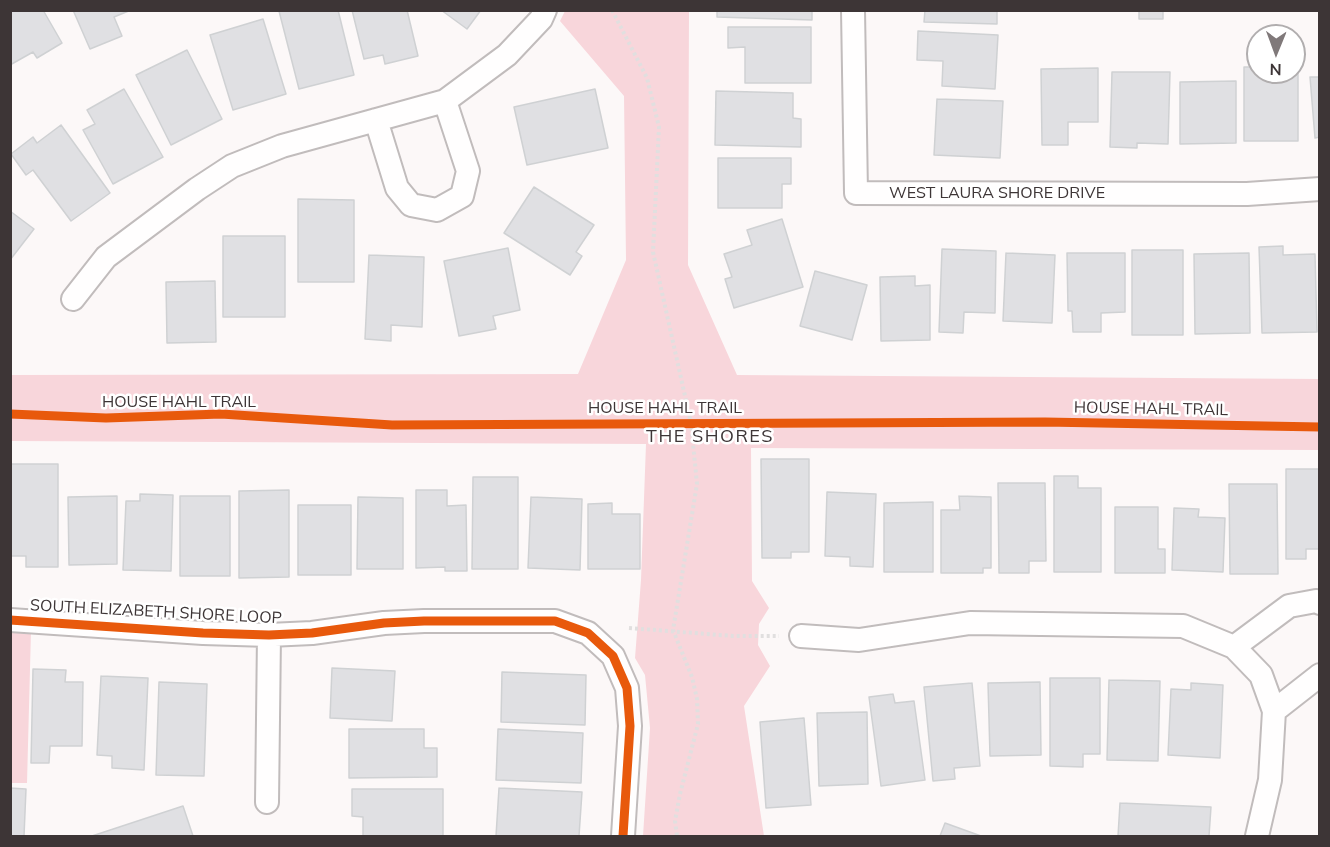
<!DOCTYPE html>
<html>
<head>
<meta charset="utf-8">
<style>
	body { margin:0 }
	#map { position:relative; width:1330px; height:847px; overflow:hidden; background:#fcf8f8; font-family:Mulish,sans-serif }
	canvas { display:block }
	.frame { position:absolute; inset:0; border:12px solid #3d3536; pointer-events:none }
	.north { position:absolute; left:1246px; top:24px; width:60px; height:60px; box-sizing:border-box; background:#fff; border:2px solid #b1aeaf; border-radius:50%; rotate:181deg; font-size:16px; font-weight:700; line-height:24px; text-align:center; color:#3d3536 }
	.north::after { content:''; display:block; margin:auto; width:21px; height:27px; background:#80797a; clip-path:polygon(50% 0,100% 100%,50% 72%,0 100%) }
</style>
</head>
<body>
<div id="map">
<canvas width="1330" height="847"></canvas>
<div class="frame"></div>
<div class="north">N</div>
</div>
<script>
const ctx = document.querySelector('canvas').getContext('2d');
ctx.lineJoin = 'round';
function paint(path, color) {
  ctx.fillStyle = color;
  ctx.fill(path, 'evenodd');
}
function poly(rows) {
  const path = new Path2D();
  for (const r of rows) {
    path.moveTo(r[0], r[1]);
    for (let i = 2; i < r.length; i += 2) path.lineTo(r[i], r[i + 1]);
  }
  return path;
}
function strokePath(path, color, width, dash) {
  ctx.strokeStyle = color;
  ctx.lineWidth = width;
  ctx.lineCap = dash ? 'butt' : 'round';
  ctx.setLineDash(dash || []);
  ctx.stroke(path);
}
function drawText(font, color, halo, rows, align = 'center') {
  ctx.font = font + ' Mulish,sans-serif';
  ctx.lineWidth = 5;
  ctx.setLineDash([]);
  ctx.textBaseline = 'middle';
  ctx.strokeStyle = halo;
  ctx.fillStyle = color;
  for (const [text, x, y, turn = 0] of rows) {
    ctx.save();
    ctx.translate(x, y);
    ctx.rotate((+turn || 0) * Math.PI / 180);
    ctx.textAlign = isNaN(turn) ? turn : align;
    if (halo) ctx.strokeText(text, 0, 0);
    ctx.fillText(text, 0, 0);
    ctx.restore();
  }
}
const green = poly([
	[565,11,689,11,688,265,737,375,1319,379,1319,450,751,448,752,581,769,608,759,624,758,645,770,666,744,706,764,836,643,836,650,728,645,675,635,658,641,580,646,444,11,441,11,375,578,374,626,260,624,96,560,21],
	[31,631,27,783,11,783,11,632]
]);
const building = poly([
	[10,10,43,10,62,43,37,58,33,52,10,65,10,10],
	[73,10,131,10,114,17,122,36,90,49,73,10],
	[338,10,354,75,299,89,279,11,338,10],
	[352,10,407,10,418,56,385,64,383,55,364,59,352,10],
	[441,10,481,10,467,29,441,10],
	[717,10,812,10,812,20,717,17,717,10],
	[925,10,997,10,997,24,924,22,925,10],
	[1139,10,1163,10,1163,19,1139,19,1139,10],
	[263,19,286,94,233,110,210,35,263,19],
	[728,27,811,27,811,83,745,83,745,47,728,48,728,27],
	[918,31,998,35,995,89,942,86,943,61,917,60,918,31],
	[187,50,222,119,171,145,136,75,187,50],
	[1244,67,1258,67,1258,72,1294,72,1294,67,1298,67,1298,141,1244,141,1244,67],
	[1098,68,1098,122,1068,122,1068,145,1042,145,1041,69,1098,68],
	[1112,72,1170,72,1168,144,1137,143,1137,148,1110,147,1112,72],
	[1310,77,1320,77,1320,137,1315,138,1310,77],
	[1236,81,1236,143,1180,144,1180,82,1236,81],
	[124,89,163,157,113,184,83,130,95,124,87,110,124,89],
	[595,89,608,148,527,165,514,107,595,89],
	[716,91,793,93,793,118,801,119,801,147,715,145,716,91],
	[937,99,1003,101,1000,158,934,155,937,99],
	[61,125,110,193,71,221,33,170,26,175,11,154,33,137,37,143,61,125],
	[718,158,791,158,791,184,782,184,782,208,718,208,718,158],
	[534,187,594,225,576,252,582,256,570,275,504,233,534,187],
	[298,199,354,200,354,282,298,282,298,199],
	[10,211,34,229,10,260,10,211],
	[782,219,803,287,734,308,725,279,732,277,724,254,752,245,747,230,782,219],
	[223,236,285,236,285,317,223,317,223,236],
	[1283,246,1283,255,1315,254,1317,332,1262,333,1259,247,1283,246],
	[508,248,520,310,493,316,496,329,459,336,444,261,508,248],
	[942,249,996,251,995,313,964,312,963,333,939,332,942,249],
	[1132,250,1183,250,1183,335,1132,335,1132,250],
	[1006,253,1055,255,1052,323,1003,321,1006,253],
	[1067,253,1125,253,1125,312,1101,313,1101,332,1073,332,1072,311,1068,311,1067,253],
	[1249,253,1250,333,1195,334,1194,254,1249,253],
	[369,255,424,257,422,327,391,325,391,341,365,339,369,255],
	[815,271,867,285,852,340,800,326,815,271],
	[915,276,915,286,930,285,930,340,881,341,880,277,915,276],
	[215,281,216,342,167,343,166,282,215,281],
	[761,459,809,459,809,552,791,552,791,558,762,558,761,459],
	[10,464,58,464,58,567,26,567,26,556,10,556,10,464],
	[1286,469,1320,469,1320,549,1306,549,1306,559,1286,559,1286,469],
	[1054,476,1078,476,1078,488,1101,488,1101,572,1054,572,1054,476],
	[473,477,518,477,518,569,472,569,473,477],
	[998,483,1045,483,1046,561,1029,561,1029,573,999,573,998,483],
	[1229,484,1277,484,1278,574,1230,574,1229,484],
	[289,490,289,577,239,578,239,491,289,490],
	[416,490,447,490,447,506,466,505,467,571,445,571,445,567,416,568,416,490],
	[827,492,876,494,873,567,850,566,850,557,825,556,827,492],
	[140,494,173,495,171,571,123,570,126,501,140,501,140,494],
	[117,496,117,564,69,565,68,497,117,496],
	[180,496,230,496,230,576,180,576,180,496],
	[959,496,991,497,991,568,983,568,983,573,941,573,941,510,960,510,959,496],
	[358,497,403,498,403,569,357,569,358,497],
	[531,497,582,499,580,570,528,568,531,497],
	[933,502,933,572,884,572,884,503,933,502],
	[612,503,612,514,640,514,640,569,588,569,588,504,612,503],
	[298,505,351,505,351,575,298,575,298,505],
	[1115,507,1158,507,1158,549,1165,549,1165,573,1115,573,1115,507],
	[1174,508,1199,509,1198,517,1225,518,1223,572,1172,570,1174,508],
	[332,668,395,671,392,721,330,718,332,668],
	[33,669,66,670,65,682,83,682,82,746,50,746,49,763,31,763,33,669],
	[502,672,586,675,585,725,501,722,502,672],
	[101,676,148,678,144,770,112,768,112,756,97,755,101,676],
	[1050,678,1100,678,1100,754,1083,754,1083,767,1050,766,1050,678],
	[1109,680,1160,681,1158,761,1107,760,1109,680],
	[159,682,207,684,204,776,156,775,159,682],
	[1040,682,1041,755,990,756,988,683,1040,682],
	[972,683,980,766,954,768,955,779,933,781,924,687,972,683],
	[1191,683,1223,685,1220,758,1168,755,1171,689,1191,690,1191,683],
	[893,694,895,703,914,701,925,780,881,786,869,697,893,694],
	[867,712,868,784,819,786,817,713,867,712],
	[804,718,811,805,766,808,760,722,804,718],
	[349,729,424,729,424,748,437,748,437,777,349,778,349,729],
	[498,729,583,733,581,783,496,780,498,729],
	[10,788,26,789,24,836,10,836,10,788],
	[499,788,582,792,579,836,496,836,499,788],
	[352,789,443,789,443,836,363,836,363,817,352,816,352,789],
	[1120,803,1211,807,1209,836,1118,836,1120,803],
	[183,806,193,836,92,836,183,806],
	[945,823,981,836,940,836,945,823]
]);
const path = poly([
	[612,10,647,78,659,127,653,252,691,423,697,484,673,630,692,677,697,699,698,724,680,794,675,821,677,836],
	[629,628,733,636,779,636]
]);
const street = poly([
	[853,10,856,193,1247,194,1320,189],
	[376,120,397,188,411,205,437,210,462,196,468,171,445,101],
	[73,299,106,257,197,189,232,166,282,146,445,101,507,55,541,19,545,10],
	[10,620,203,633,269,635,312,633,384,623,424,621,555,621,588,633,613,656,627,688,630,726,623,836],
	[801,636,859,640,970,623,1183,626,1234,647,1261,675,1274,711,1270,780,1257,836],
	[1234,647,1289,606,1316,601,1320,603],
	[1274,711,1320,675],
	[267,802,269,635]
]);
const cycleway = poly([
	[10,414,106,418,221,414,392,425,1045,422,1320,427],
	[10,620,203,633,269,635,312,633,384,623,424,621,555,621,588,633,613,656,627,688,630,726,623,836]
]);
const streetNames = [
	["WEST LAURA SHORE DRIVE",997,193],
	["HOUSE HAHL TRAIL",179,402],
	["HOUSE HAHL TRAIL",665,408],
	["HOUSE HAHL TRAIL",1151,409,1],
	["SOUTH ELIZABETH SHORE LOOP",156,612,3]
];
const neighbourhoodNames = [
	["THE SHORES",710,437]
];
paint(green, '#f8d6db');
paint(building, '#e0e0e3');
strokePath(building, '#cfd1d3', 1.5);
strokePath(street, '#c1bcbc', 26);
strokePath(path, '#e1dfdf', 4, [3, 3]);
strokePath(street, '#fffefe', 22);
strokePath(cycleway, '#e8590c', 9);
drawText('16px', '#3d3536', '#fff', streetNames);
ctx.letterSpacing = '1.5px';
drawText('18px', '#3d3536', '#fff', neighbourhoodNames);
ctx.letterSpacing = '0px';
</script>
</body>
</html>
